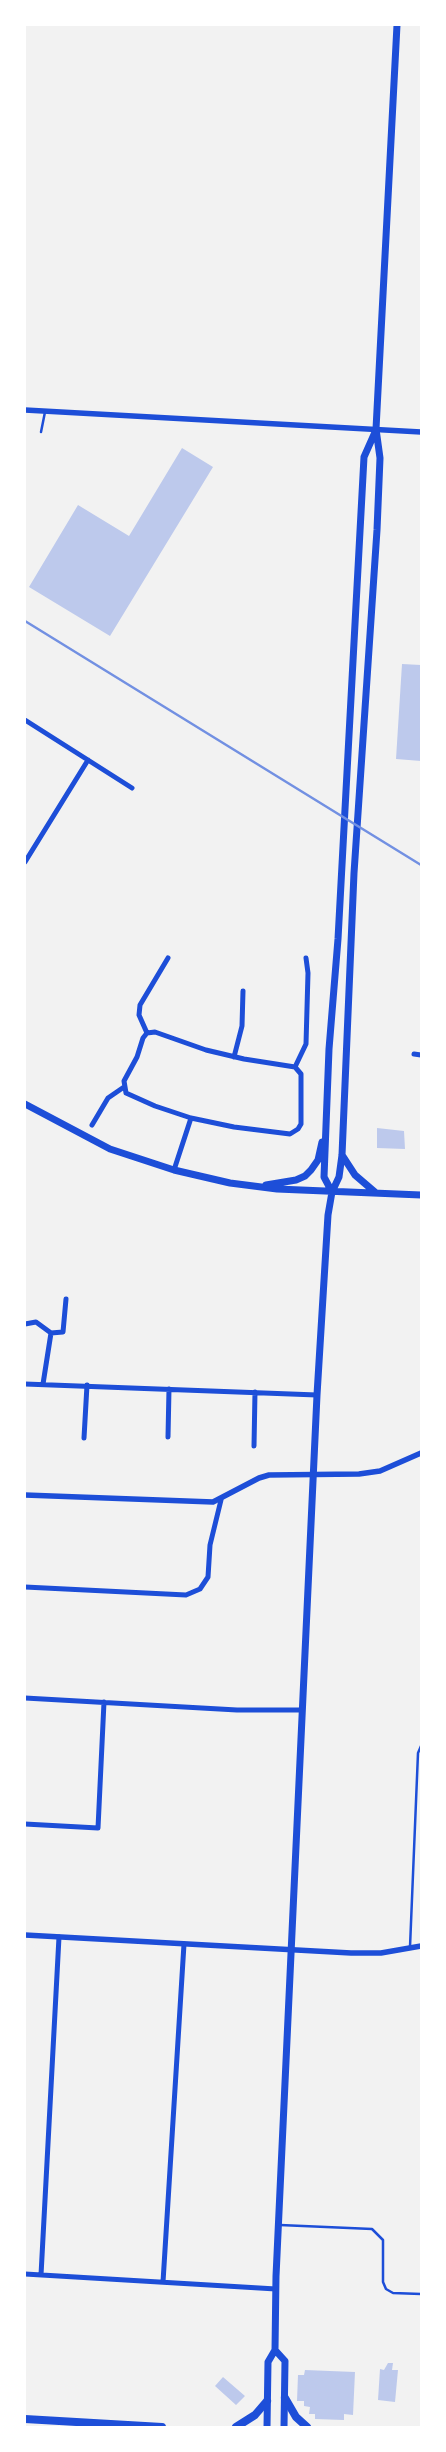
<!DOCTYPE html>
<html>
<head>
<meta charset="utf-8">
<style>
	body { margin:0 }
	#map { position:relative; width:446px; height:2452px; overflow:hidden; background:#f2f2f2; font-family:"Sofia Sans Condensed",sans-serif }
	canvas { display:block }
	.frame { position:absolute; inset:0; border:26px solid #fff; pointer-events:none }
</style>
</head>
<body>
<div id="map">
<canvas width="446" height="2452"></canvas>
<div class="frame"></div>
</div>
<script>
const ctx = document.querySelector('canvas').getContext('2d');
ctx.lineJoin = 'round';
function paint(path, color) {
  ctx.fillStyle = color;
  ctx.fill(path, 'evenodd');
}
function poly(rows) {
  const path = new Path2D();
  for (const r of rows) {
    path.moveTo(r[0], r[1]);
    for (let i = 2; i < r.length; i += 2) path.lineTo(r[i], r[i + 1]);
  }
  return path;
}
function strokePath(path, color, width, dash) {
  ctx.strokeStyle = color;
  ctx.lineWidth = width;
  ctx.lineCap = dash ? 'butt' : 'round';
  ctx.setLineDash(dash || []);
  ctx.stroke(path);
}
const building = poly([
	[182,448,213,467,110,636,29,587,78,505,129,536],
	[402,664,421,665,421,761,396,759],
	[377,1128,404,1131,405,1149,377,1148],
	[388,2363,393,2363,392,2370,398,2370,395,2402,378,2400,380,2369,384,2370],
	[305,2370,355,2372,353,2415,344,2414,344,2420,315,2419,315,2414,309,2414,310,2407,304,2406,304,2401,297,2401,298,2375,304,2375],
	[223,2377,245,2396,236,2405,215,2386]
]);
const service = poly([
	[41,432,45,412],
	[410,1947,418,1753,421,1746],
	[280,2225,372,2229,383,2240,383,2282,386,2289,393,2293,421,2294]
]);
const minor = poly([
	[25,720,132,788],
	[25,862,88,760],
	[147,1033,143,1038,137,1057,124,1081,126,1093,155,1106,191,1118,234,1127,290,1134,298,1129,301,1124,301,1074,295,1067],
	[147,1033,155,1032,206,1050,244,1059,295,1067],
	[147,1033,139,1015,140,1005,168,958],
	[414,1054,421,1055],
	[234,1057,242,1026,243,991],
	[295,1067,306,1044,308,973,306,958],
	[92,1125,108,1098,124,1087],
	[174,1170,191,1118],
	[25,1324,36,1322,51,1333,43,1384],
	[51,1333,63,1332,66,1299],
	[25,1384,317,1395],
	[168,1437,169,1389],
	[84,1438,87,1385],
	[254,1446,255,1392],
	[25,1587,186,1595,200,1589,208,1577,210,1545,221,1500],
	[25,1698,237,1710,302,1710],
	[25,1824,98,1828,104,1702],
	[25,2274,276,2289],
	[41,2275,59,1937],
	[163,2282,184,1944]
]);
const tertiary = poly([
	[25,410,421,432],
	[25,1495,213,1502,259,1478,269,1475,359,1474,380,1471,421,1453],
	[25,1935,351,1953,381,1953,421,1946]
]);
const secondary = poly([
	[25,1104,110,1149,174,1170,230,1183,277,1189,421,1195],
	[342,1155,355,1175,376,1193],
	[266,1185,296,1180,305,1176,311,1170,318,1160,322,1142],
	[332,1192,324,1177,329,1049,338,939,364,457,376,430],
	[275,2350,285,2361,284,2427],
	[267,2427,268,2362,275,2350,276,2276,317,1395,328,1215,332,1192,339,1177,342,1155,354,873,377,530,380,458,376,429,397,25]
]);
const primary = poly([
	[285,2398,296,2417,307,2427],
	[25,2419,162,2427],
	[236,2427,255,2415,267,2401]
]);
const rail = poly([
	[25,621,421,865]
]);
paint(building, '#bdc9ec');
strokePath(service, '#1d4ed8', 2.5);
strokePath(minor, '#1d4ed8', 5);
strokePath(tertiary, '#1d4ed8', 5.5);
strokePath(secondary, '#1d4ed8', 7);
strokePath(primary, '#1d4ed8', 8);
strokePath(rail, '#7290e2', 2.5);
</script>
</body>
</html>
